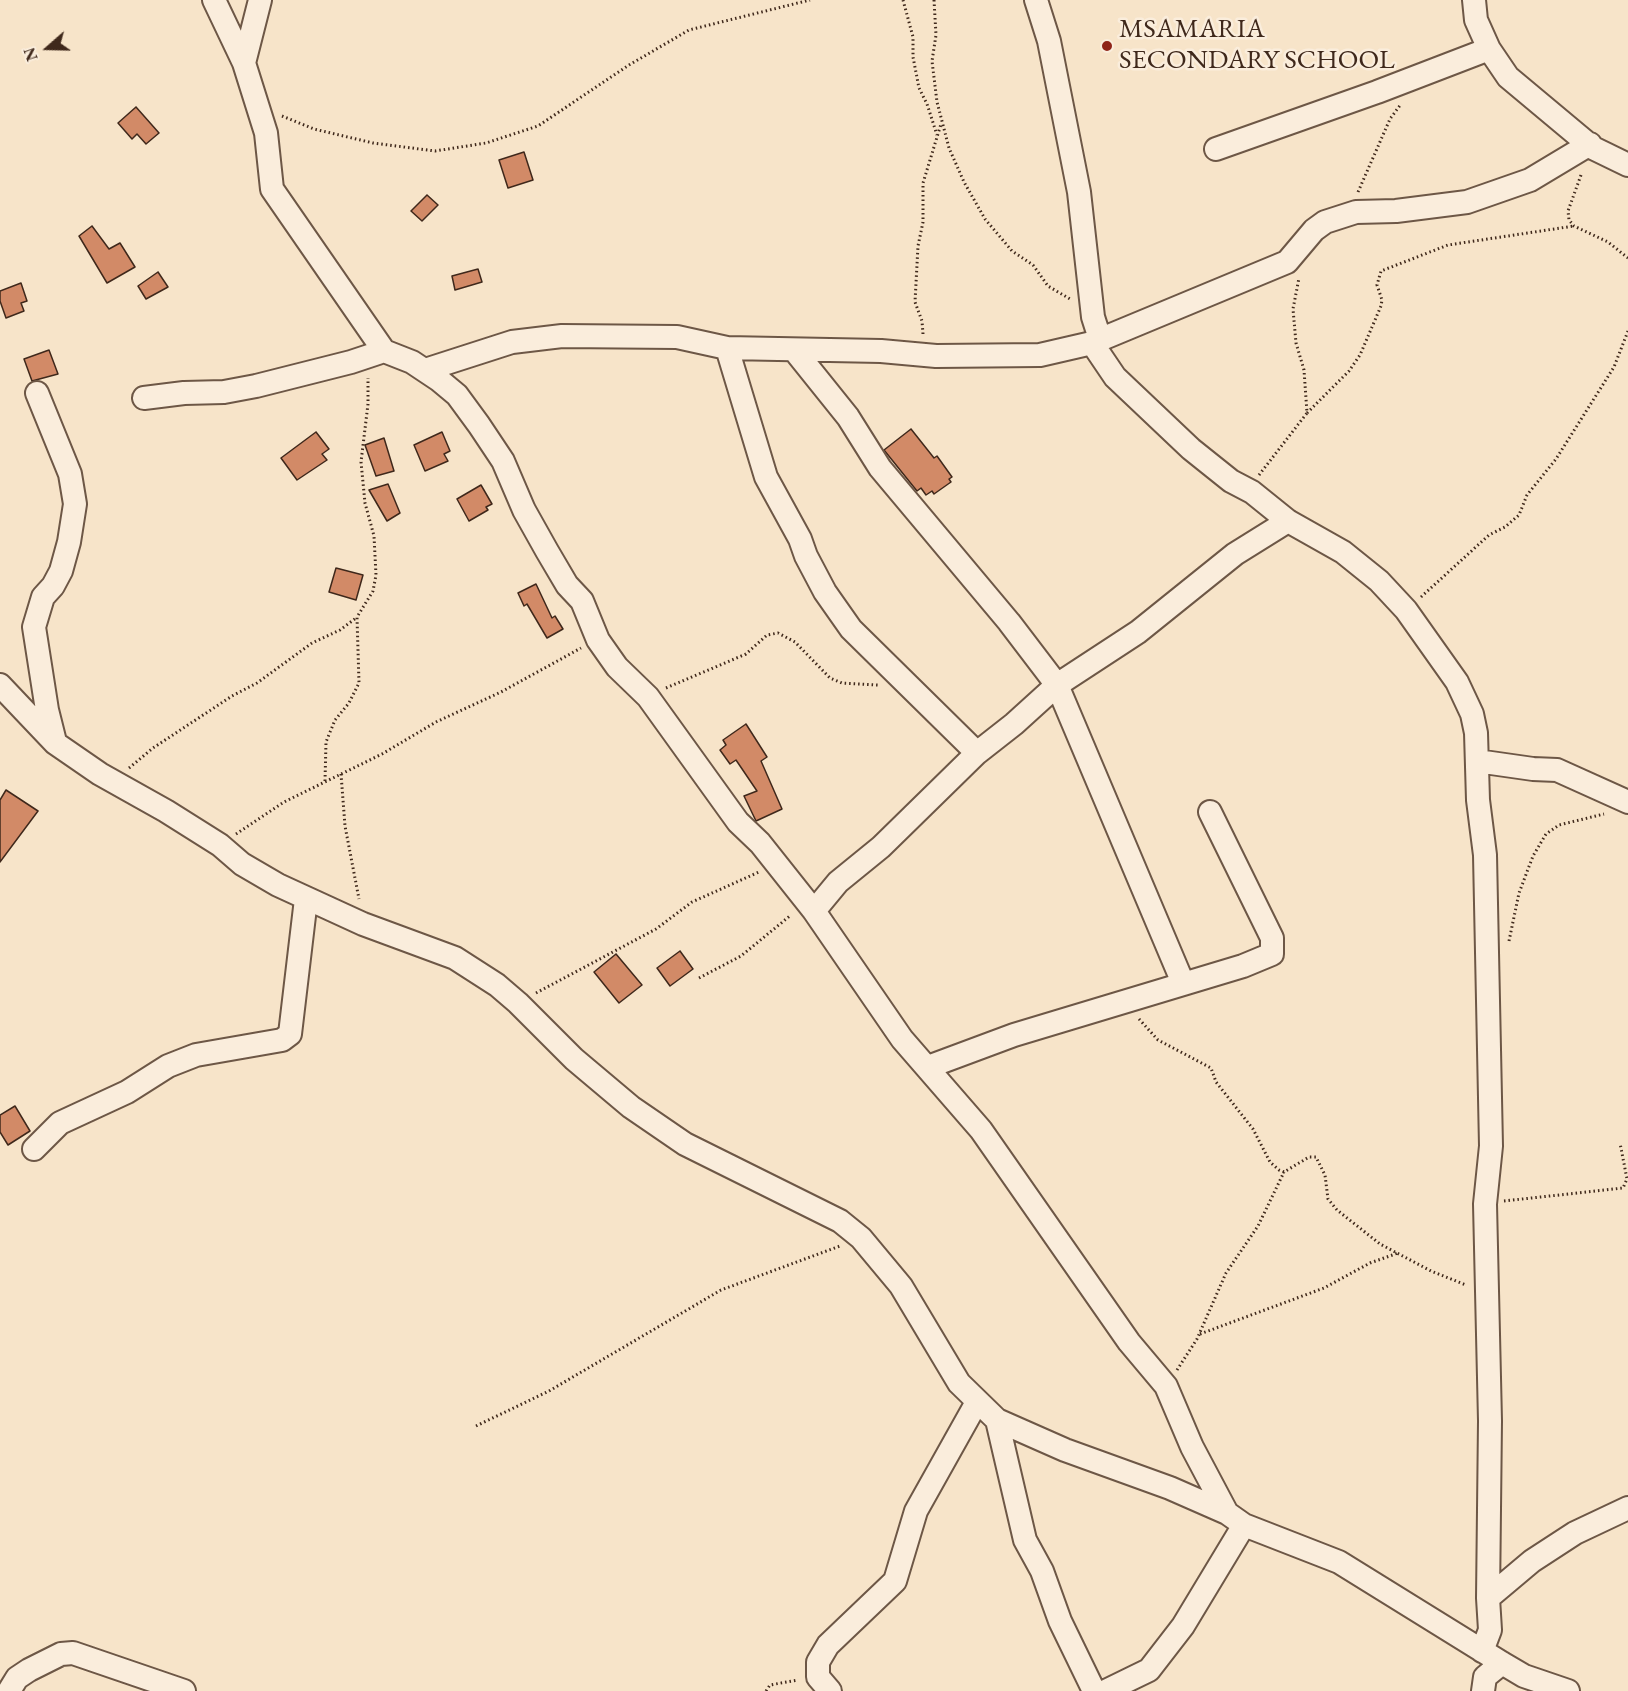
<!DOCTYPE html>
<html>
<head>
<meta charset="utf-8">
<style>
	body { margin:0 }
	#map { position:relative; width:1628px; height:1691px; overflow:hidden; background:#f7e4c9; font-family:"EB Garamond",serif }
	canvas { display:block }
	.north { position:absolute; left:18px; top:18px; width:60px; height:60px; -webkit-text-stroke:4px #faeddc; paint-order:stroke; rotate:250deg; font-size:16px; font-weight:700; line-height:24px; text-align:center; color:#3f281b }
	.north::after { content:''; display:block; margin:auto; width:21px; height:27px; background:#3f281b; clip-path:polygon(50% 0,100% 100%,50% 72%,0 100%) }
</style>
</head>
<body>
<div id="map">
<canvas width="1628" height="1691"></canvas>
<div class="north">N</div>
</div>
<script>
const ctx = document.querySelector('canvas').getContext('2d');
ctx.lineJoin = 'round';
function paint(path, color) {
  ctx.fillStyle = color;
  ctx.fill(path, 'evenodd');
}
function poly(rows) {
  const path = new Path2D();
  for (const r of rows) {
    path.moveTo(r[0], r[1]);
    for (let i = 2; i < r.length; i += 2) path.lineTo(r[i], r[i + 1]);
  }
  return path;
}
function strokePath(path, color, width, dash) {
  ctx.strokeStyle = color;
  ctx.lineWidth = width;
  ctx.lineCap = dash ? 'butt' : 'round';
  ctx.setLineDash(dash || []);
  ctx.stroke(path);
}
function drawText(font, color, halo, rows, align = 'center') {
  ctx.font = font + ' "EB Garamond",serif';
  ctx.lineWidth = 5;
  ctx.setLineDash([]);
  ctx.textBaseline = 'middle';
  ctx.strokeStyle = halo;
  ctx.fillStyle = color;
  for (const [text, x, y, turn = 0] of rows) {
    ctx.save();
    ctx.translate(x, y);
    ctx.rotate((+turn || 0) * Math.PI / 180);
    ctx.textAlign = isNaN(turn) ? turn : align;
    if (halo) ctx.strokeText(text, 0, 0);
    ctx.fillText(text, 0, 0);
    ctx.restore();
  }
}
const building = poly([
	[136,107,159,133,146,144,137,134,132,139,118,123,136,107],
	[524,152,533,180,508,188,499,160,524,152],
	[427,195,438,205,422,221,411,211,427,195],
	[92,226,109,249,120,243,135,267,107,283,79,236,92,226],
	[478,269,482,282,455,290,452,276,478,269],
	[158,272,168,287,146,299,138,286,158,272],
	[21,283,27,301,21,303,24,311,6,318,0,301,0,291,21,283],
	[49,350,58,374,32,381,24,359,49,350],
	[911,429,934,458,937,456,952,477,949,479,951,482,934,494,932,491,926,495,921,488,917,491,884,450,911,429],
	[316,432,329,449,322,454,327,460,297,480,281,458,316,432],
	[442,432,450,451,444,454,448,461,425,471,414,445,442,432],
	[384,438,394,471,376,476,365,445,384,438],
	[388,484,400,513,387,521,369,490,388,484],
	[481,485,492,504,486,507,488,510,469,521,457,499,481,485],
	[336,568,363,575,356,600,329,592,336,568],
	[536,584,552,618,555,616,563,629,547,638,527,604,524,606,518,593,536,584],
	[746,724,767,757,761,761,782,809,756,821,744,796,757,791,736,760,730,764,720,750,726,745,723,740,746,724],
	[6,790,38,811,0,862,0,800,6,790],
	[680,951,693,969,670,986,657,968,680,951],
	[616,954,642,985,619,1003,594,972,616,954],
	[15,1106,30,1131,8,1145,0,1132,0,1115,15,1106]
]);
const path = poly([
	[903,0,913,37,913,57,919,88,927,104,937,135],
	[934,0,936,35,932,61,937,102,949,148,964,182,985,219,1012,251,1033,265,1048,286,1070,299],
	[282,116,314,129,373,143,435,151,486,143,538,126,629,65,689,30,810,0],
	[1581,175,1568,211,1569,220,1574,226,1608,242,1628,258],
	[1358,192,1390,119,1401,104],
	[923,334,922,321,915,302,918,246,923,222,923,183,941,124],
	[1307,413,1349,371,1360,355,1381,306,1382,300,1377,285,1381,271,1448,245,1574,226],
	[1259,475,1307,413,1304,370,1296,343,1293,309,1299,278],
	[1421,597,1489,535,1505,527,1519,515,1527,495,1556,459,1614,367,1628,331],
	[666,688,746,654,767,635,778,633,795,642,830,678,842,683,878,685],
	[129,768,153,748,232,696,257,683,312,643,340,630,356,618],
	[341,774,345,826,359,899],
	[325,781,326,742,335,720,349,703,359,683,357,617,373,591,376,575,374,536,365,503,361,462,368,404,368,378],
	[236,834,284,802,382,754,436,722,501,692,581,648],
	[1509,941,1519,893,1533,856,1546,834,1559,825,1604,814],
	[699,978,741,956,791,915],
	[536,993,656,929,692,902,759,872],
	[1139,1019,1158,1040,1211,1068,1216,1082,1253,1129,1270,1162,1279,1170,1284,1172,1309,1157,1316,1157,1325,1175,1328,1199,1337,1210,1380,1244,1431,1271,1466,1285],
	[1504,1201,1623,1188,1627,1179,1620,1143],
	[1200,1334,1324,1288,1370,1263,1398,1253],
	[1177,1370,1197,1339,1226,1273,1258,1226,1284,1172],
	[476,1426,549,1391,721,1290,840,1246],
	[766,1691,770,1685,798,1680]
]);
const minor = poly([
	[214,0,244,63,266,133,272,189,384,351,412,362,439,380,457,395,479,425,503,461,524,510,547,551,567,585,582,601,598,640,617,667,648,697,738,822,760,843,814,911,902,1039,981,1130,1129,1342,1166,1386,1192,1447,1227,1513,1244,1525,1339,1562,1502,1663,1524,1676,1568,1691],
	[1036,0,1049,41,1079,192,1093,317,1100,339],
	[1474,0,1476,20,1489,49,1508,77,1593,148,1628,165],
	[244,63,260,0],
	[1216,149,1377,92,1489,49],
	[1092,343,1287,262,1314,230,1325,222,1356,212,1396,211,1467,202,1530,180,1590,144],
	[727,348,766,477,800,539,806,556,825,592,851,629,977,753],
	[795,351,848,417,880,468,1009,622,1057,685,1183,983],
	[425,370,512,342,562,336,677,337,727,348,881,351,936,356,1040,355,1092,343,1115,377,1191,449,1231,481,1252,492,1288,521,1343,552,1379,581,1406,610,1457,682,1472,714,1476,733,1478,800,1485,855,1491,1146,1485,1204,1490,1421,1488,1598,1490,1630,1482,1651],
	[37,393,70,474,75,504,69,542,61,571,53,586,43,597,34,627,47,710,55,742],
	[144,398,184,393,224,392,256,386,351,362,384,351],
	[0,685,55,743,100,774,166,811,220,845,242,864,278,885,363,924,455,958,497,985,518,1003,574,1059,631,1107,685,1144,840,1221,861,1238,901,1286,959,1383,997,1420,1065,1450,1170,1488,1227,1513],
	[1477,761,1533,769,1557,770,1628,802],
	[814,911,838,882,881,847,977,753,1014,724,1057,685,1138,632,1235,554,1288,521],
	[928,1067,1014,1035,1243,966,1272,954,1272,938,1210,812],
	[34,1149,60,1123,127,1092,168,1066,196,1055,282,1040,290,1034,306,899],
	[997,1420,1025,1540,1042,1571,1060,1621,1094,1691],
	[1488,1598,1532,1561,1575,1533,1628,1508],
	[9,1691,17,1678,29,1670,61,1654,73,1653,184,1691],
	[830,1691,818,1677,818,1662,828,1645,895,1581,916,1511,977,1402],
	[1106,1691,1149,1670,1183,1626,1244,1525],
	[1483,1691,1485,1677,1502,1663]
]);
const markers = [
	[1107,46,6,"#8f2418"]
];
const poiNames = [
	["MSAMARIA",1119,30],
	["SECONDARY SCHOOL",1119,61]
];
paint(building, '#d28a67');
strokePath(building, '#3f281b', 1.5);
strokePath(minor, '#6d5746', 26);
strokePath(path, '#3f281b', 3, [1.5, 3]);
strokePath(minor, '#faeddc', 22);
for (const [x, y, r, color] of markers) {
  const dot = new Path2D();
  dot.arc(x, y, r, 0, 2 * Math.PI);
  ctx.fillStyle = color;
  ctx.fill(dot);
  strokePath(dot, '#faeddc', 2);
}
drawText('27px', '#3f281b', '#faeddc', poiNames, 'left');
</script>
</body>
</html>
